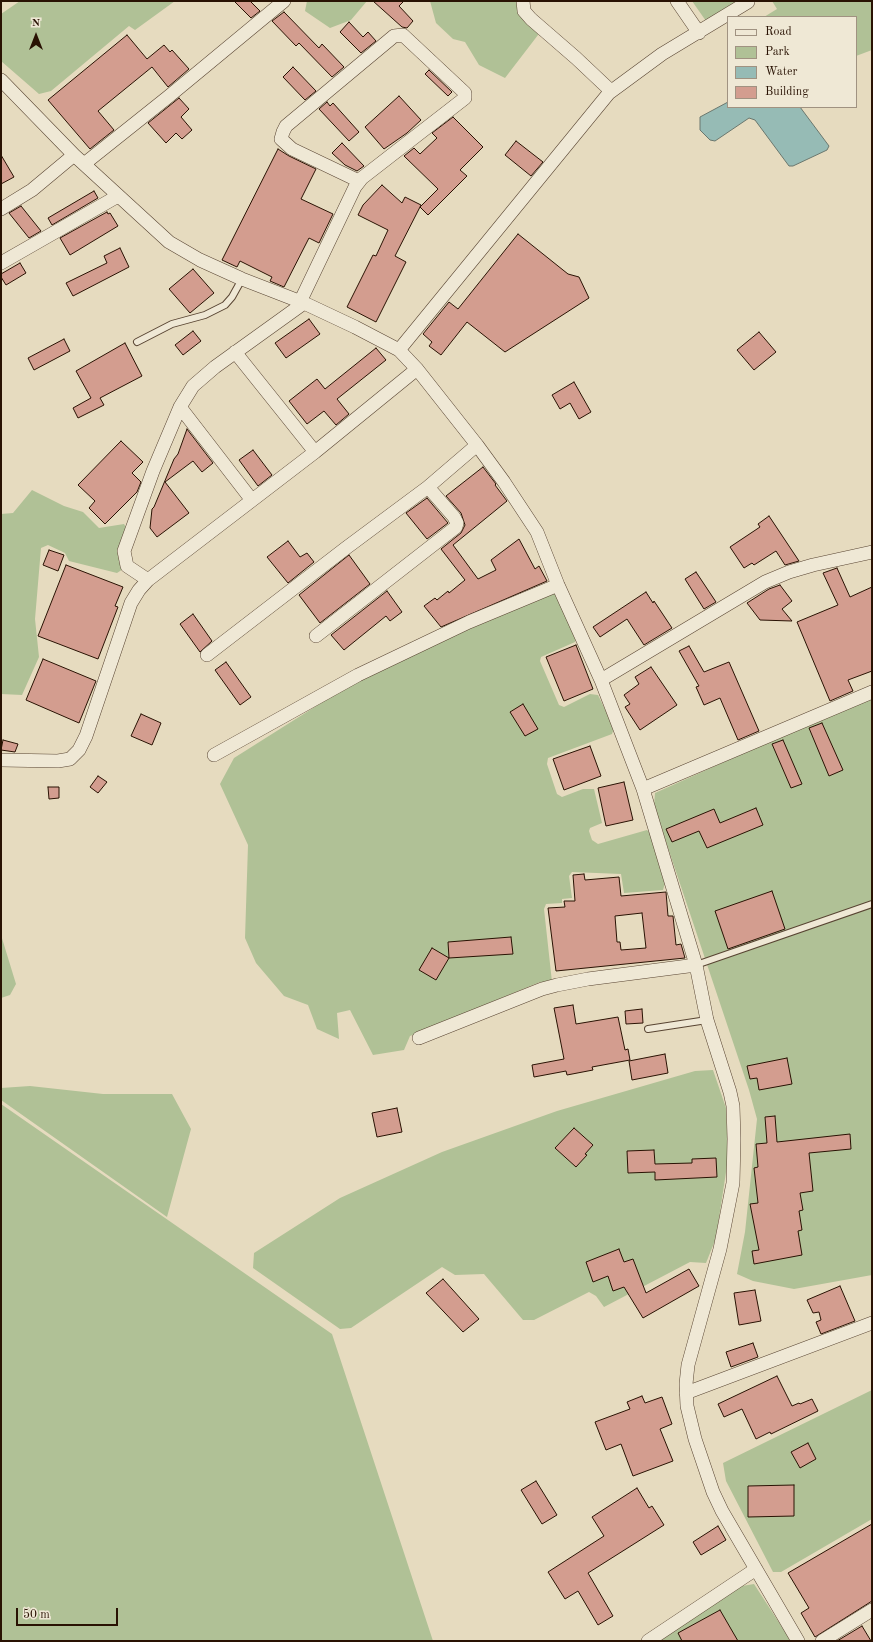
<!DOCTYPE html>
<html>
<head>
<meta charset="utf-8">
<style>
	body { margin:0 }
	#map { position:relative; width:873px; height:1642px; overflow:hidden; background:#e6dbbf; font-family:"Old Standard TT",serif }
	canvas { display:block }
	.frame { position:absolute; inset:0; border:2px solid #291203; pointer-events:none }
	.legend { position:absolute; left:727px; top:16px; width:130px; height:92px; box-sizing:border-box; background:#efe8d5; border:1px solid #a09281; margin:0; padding:5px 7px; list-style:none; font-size:12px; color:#291203 }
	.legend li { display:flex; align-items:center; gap:8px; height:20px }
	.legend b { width:20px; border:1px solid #a09281 }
	.north { position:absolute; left:16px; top:16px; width:40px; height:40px; -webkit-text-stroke:3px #efe8d5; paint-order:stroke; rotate:0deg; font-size:11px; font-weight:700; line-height:16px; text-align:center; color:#291203 }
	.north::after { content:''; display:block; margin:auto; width:14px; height:18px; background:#291203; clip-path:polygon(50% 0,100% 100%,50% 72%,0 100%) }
	.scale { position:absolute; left:16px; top:1608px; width:102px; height:18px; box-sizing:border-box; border:2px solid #291203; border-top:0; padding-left:5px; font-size:12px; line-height:14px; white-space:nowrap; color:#291203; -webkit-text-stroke:3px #efe8d5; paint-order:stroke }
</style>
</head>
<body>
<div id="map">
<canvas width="873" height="1642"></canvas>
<div class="frame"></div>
<ul class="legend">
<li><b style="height:5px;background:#efe8d5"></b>Road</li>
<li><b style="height:11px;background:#b0c196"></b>Park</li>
<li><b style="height:11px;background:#96bbb5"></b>Water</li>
<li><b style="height:11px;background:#d39d8f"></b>Building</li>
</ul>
<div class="north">N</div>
<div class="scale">50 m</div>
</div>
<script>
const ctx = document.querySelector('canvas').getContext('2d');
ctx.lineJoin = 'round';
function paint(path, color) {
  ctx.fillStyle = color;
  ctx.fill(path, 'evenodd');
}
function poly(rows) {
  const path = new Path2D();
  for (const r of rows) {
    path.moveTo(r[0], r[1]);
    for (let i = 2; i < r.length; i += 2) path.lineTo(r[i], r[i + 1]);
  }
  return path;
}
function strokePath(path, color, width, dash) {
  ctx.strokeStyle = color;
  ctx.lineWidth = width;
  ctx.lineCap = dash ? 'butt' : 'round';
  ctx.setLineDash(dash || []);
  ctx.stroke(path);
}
const green = poly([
	[20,1,175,1,135,30,129,26,51,91,39,94,1,61,1,14],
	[307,1,367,1,351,20,330,28,305,11],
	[430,1,518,1,537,29,538,35,505,78,479,65,465,42,453,39,436,23],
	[692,1,745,1,706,21],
	[772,1,872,1,872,50,856,56,856,17,764,17,777,9],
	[32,490,64,506,83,512,99,528,124,524,127,529,123,569,117,573,69,561,65,553,48,545,41,548,35,619,39,657,22,695,1,694,1,514,13,513],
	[554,590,576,638,575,642,541,657,540,661,559,705,564,707,590,694,598,695,614,728,612,734,548,758,547,764,557,794,562,797,583,789,594,789,602,823,590,828,589,831,592,840,598,844,647,830,650,833,665,883,663,890,624,893,621,874,572,872,569,876,572,898,562,899,562,903,546,904,544,909,552,982,540,982,410,1036,404,1050,373,1055,350,1010,337,1013,339,1039,317,1029,308,1005,284,996,256,963,245,938,248,845,220,784,234,758,359,679],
	[872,698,872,1275,794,1289,753,1281,737,1274,745,1232,757,1119,749,1090,654,806,655,793,811,723],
	[1,935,16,984,10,995,1,998],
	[713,1070,726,1108,728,1159,716,1238,706,1263,690,1262,604,1307,596,1296,589,1292,534,1320,523,1320,484,1274,455,1275,442,1267,351,1328,340,1329,253,1268,254,1253,340,1198,442,1152,557,1111,695,1071],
	[30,1086,103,1094,172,1094,191,1129,167,1217,1,1100,1,1088],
	[1,1104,332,1334,433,1641,1,1641],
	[872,1390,872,1519,781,1572,773,1572,726,1481,723,1463],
	[754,1584,791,1641,658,1641,742,1586]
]);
const water = poly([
	[728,102,728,107,800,107,829,146,827,150,793,166,789,166,755,120,749,118,715,141,710,140,700,130,700,117,728,102]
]);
const building = poly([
	[234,1,250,1,260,11,251,18,234,1],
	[373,1,404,1,399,6,413,21,407,28,402,27,373,1],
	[284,12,319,48,322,44,344,67,332,77,299,43,296,46,272,21,284,12],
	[349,22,363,37,368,32,376,41,361,53,340,32,349,22],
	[127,35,147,59,164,45,170,52,172,50,189,69,168,87,152,67,98,111,114,130,90,149,48,100,127,35],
	[293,67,316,91,305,100,283,77,293,67],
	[429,70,452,92,448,96,425,74,429,70],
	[399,96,421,120,407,133,384,149,365,127,399,96],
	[179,98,189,109,181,117,192,130,182,139,176,133,166,143,148,123,179,98],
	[327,102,330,106,333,103,359,132,349,141,319,109,327,102],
	[453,117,483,147,460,170,467,176,428,215,420,207,438,189,404,156,414,148,420,154,437,138,432,133,453,117],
	[516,141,543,162,531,176,505,155,516,141],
	[342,143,364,166,357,171,345,165,332,153,342,143],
	[278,149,289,156,316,169,301,199,333,214,319,243,309,238,284,287,270,281,272,277,240,261,237,267,222,260,278,149],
	[1,155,14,177,1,184,1,155],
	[382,185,402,203,405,197,421,205,395,256,406,262,376,322,347,307,373,255,376,256,388,230,358,215,363,205,382,185],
	[94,191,98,198,52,225,48,218,94,191],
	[21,206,41,231,29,238,9,213,21,206],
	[107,212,108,214,110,213,118,226,70,255,60,238,107,212],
	[518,234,568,274,579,277,589,298,505,352,467,322,441,355,429,346,432,342,423,334,449,302,458,309,518,234],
	[120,248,129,267,73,296,66,283,107,263,104,256,120,248],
	[20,263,26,273,6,285,1,277,1,274,20,263],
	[193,269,214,293,190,313,169,289,193,269],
	[309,319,320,334,286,358,275,343,309,319],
	[193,331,201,341,183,355,175,345,193,331],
	[759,332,776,352,754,370,737,350,759,332],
	[64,339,70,351,34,370,28,358,64,339],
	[125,343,142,376,100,398,104,405,78,418,73,408,91,398,76,371,125,343],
	[376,348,386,360,337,399,349,414,336,425,324,411,307,424,289,401,317,379,325,389,376,348],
	[574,382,591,412,579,419,570,403,560,409,552,395,574,382],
	[187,429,213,463,202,472,193,461,165,482,189,513,157,537,150,528,152,509,154,507,174,459,178,454,187,429],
	[121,441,143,462,132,473,141,482,137,492,105,524,89,508,95,501,78,485,121,441],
	[253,450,272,475,258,486,239,460,253,450],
	[483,467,496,484,495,485,507,501,453,545,478,579,496,570,491,560,519,539,535,569,539,566,547,581,441,627,424,606,435,598,437,600,448,591,449,593,465,580,441,549,461,533,465,525,461,513,446,496,483,467],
	[427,498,448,523,427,539,406,513,427,498],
	[769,516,799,561,785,565,776,551,754,565,752,563,744,568,730,547,760,527,758,524,769,516],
	[288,541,300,557,307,553,314,562,288,583,267,557,288,541],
	[49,550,64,555,58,571,43,565,49,550],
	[349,555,370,584,320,623,299,595,349,555],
	[66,565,123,587,115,606,118,607,98,659,38,636,66,565],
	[837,568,850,597,872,587,872,671,848,680,853,691,830,701,797,622,838,605,823,573,837,568],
	[696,572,716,602,704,609,685,579,696,572],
	[780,585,792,601,782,609,792,621,760,620,747,603,769,589,780,585],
	[387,591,402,612,390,621,386,616,344,650,331,635,387,591],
	[646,592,653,603,654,601,672,628,644,645,627,619,600,637,593,627,646,592],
	[193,614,212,641,200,652,180,624,193,614],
	[576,645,593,689,564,701,546,657,576,645],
	[689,646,704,672,729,662,759,731,738,740,720,698,704,705,696,687,699,686,679,651,689,646],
	[43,659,96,681,79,723,26,700,43,659],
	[226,662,251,697,240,705,215,670,226,662],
	[651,667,677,705,640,730,625,707,630,704,624,695,639,684,635,677,651,667],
	[523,704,538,729,525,736,510,712,523,704],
	[141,714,161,723,152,745,131,736,141,714],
	[822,723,843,770,829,776,809,728,822,723],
	[3,740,18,744,15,752,1,750,3,740],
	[783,740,802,784,791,788,772,744,783,740],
	[590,746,601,776,564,790,553,759,590,746],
	[98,776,107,782,98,793,90,787,98,776],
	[624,782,633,820,606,826,598,788,624,782],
	[48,787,59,787,59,798,49,799,48,787],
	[756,808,763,825,707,848,699,831,672,842,666,829,714,809,720,823,756,808],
	[584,874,585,880,619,877,621,896,666,892,668,916,673,916,676,945,681,944,685,958,556,971,548,908,565,907,564,901,575,901,573,875,584,874],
	[642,913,646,948,621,950,620,942,617,942,615,916,642,913],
	[772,891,785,929,728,949,715,911,772,891],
	[511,937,513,954,449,958,448,942,511,937],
	[432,948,449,958,436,980,419,970,432,948],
	[573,1005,576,1024,618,1017,625,1050,628,1049,630,1060,592,1067,593,1070,567,1075,566,1071,534,1077,532,1065,564,1059,554,1008,573,1005],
	[642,1009,643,1023,626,1024,625,1011,642,1009],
	[665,1054,668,1073,632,1080,629,1061,665,1054],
	[787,1058,792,1084,759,1090,757,1078,750,1079,747,1066,787,1058],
	[397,1108,402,1132,377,1137,372,1113,397,1108],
	[775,1116,777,1142,850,1134,851,1149,809,1153,813,1191,800,1193,803,1210,799,1211,802,1230,798,1231,802,1255,754,1264,752,1251,759,1250,750,1204,758,1203,754,1168,758,1167,756,1144,767,1143,765,1117,775,1116],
	[574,1128,593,1145,585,1154,587,1155,576,1167,555,1148,574,1128],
	[654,1150,655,1164,692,1163,692,1159,716,1158,717,1177,655,1180,655,1172,628,1173,627,1151,654,1150],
	[619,1249,624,1262,633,1259,646,1293,689,1269,699,1286,643,1318,624,1287,613,1291,608,1276,593,1282,586,1262,619,1249],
	[443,1279,479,1319,463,1332,426,1293,443,1279],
	[840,1286,855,1321,821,1334,816,1322,821,1320,819,1312,813,1313,807,1300,840,1286],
	[755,1290,761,1321,739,1325,734,1293,755,1290],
	[753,1343,758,1357,731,1367,726,1352,753,1343],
	[777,1376,792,1406,799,1403,800,1404,812,1399,818,1411,771,1434,770,1432,756,1439,742,1409,724,1417,718,1404,777,1376],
	[642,1396,645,1403,662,1397,672,1424,660,1429,673,1461,633,1476,621,1444,606,1450,595,1422,630,1409,627,1402,642,1396],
	[808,1443,816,1459,800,1468,791,1452,808,1443],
	[536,1481,557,1515,542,1524,521,1490,536,1481],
	[794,1485,794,1516,748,1517,748,1486,794,1485],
	[637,1488,649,1508,652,1506,664,1525,588,1573,613,1616,598,1625,578,1591,565,1599,548,1572,604,1536,592,1517,637,1488],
	[872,1524,872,1601,815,1637,801,1613,809,1608,788,1573,872,1524],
	[718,1526,726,1540,701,1555,693,1542,718,1526],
	[720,1610,738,1641,682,1641,678,1633,720,1610],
	[862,1626,871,1641,837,1641,862,1626]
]);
const lane = poly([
	[137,342,172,324,205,315,225,305,232,297,242,279],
	[696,965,872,904],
	[648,1029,707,1020]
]);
const street = poly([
	[523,1,524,11,531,19,576,58,611,91],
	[677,1,699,33],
	[1,80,74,155,169,242,200,260,242,279,304,303,355,327,399,350,417,369,477,445,504,482,537,532,558,585,601,680,643,789,696,965,707,1020,730,1092,733,1106,734,1139,733,1183,720,1249,688,1365,686,1384,687,1406,695,1439,713,1492,722,1511,798,1641],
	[84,164,168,97,284,1],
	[1,209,32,190,74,155],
	[1,263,118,196],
	[300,302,355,187,362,178,465,98,465,93,403,35,394,36,286,126,283,132,281,139,292,149,359,181],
	[399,350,609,93,662,54,748,2],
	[235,352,315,452],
	[180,407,251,499],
	[148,580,127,566,124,551,153,471,180,407,193,386,215,367,304,303],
	[316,636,456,527,457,523,454,517,428,487],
	[207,655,346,548,428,487,477,445],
	[601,680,765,582,789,572,813,565,872,552],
	[214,755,358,675,469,622,558,585],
	[1,760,58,761,70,759,79,750,86,736,131,603,139,590,148,580,315,452,417,369],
	[643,789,872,692],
	[419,1038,542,989,557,985,588,979,696,965],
	[686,1393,872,1323],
	[648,1641,756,1569],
	[822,1641,872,1610]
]);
paint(green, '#b0c196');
paint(water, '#96bbb5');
strokePath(water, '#6a776e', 1);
paint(building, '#d39d8f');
strokePath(building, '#291203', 1);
strokePath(lane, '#584432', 8);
strokePath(street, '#584432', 14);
strokePath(lane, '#efe8d5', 6);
strokePath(street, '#efe8d5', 13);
</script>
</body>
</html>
